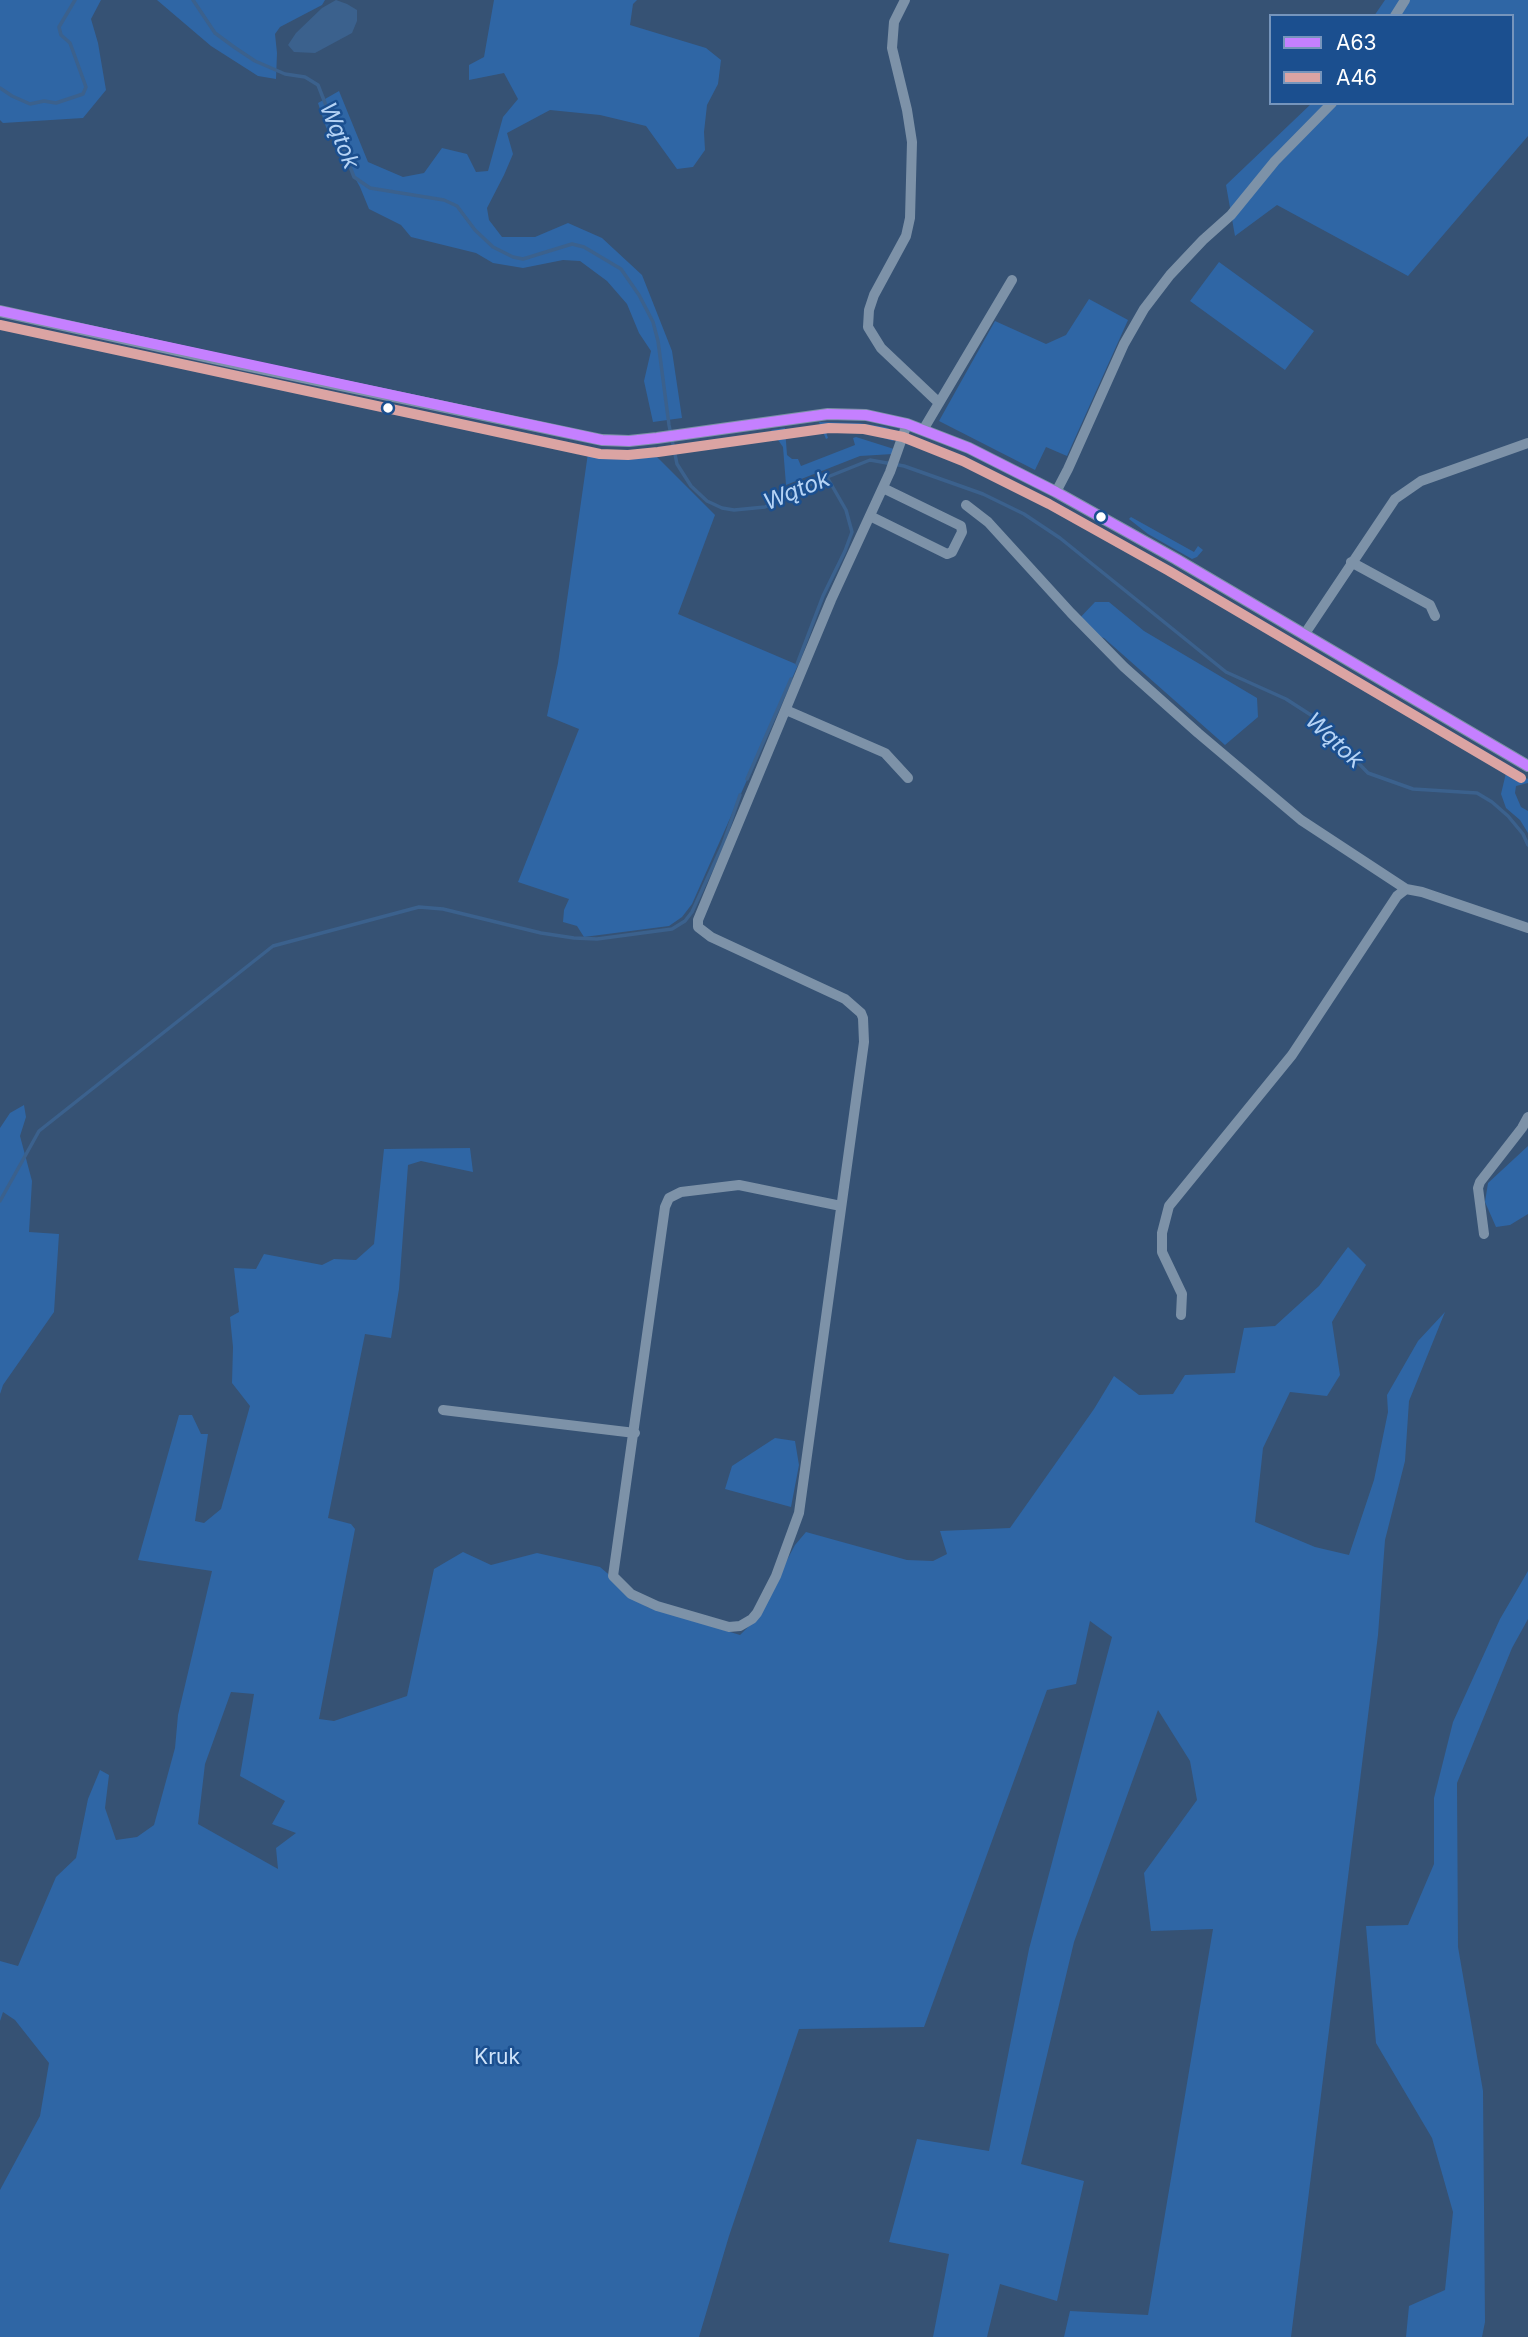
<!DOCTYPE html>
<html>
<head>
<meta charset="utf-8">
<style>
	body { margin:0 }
	#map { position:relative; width:1528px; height:2337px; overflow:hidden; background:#365274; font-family:Inter,sans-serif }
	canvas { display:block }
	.legend { position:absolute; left:1269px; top:14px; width:245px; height:91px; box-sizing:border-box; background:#1b4f8f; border:2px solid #7695bc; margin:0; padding:9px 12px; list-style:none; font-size:21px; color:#fff }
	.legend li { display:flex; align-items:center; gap:14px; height:35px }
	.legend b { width:35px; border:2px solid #7695bc }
</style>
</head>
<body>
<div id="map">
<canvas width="1528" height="2337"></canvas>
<ul class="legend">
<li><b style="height:9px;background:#c580ff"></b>A63</li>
<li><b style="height:9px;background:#dba4a3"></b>A46</li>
</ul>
</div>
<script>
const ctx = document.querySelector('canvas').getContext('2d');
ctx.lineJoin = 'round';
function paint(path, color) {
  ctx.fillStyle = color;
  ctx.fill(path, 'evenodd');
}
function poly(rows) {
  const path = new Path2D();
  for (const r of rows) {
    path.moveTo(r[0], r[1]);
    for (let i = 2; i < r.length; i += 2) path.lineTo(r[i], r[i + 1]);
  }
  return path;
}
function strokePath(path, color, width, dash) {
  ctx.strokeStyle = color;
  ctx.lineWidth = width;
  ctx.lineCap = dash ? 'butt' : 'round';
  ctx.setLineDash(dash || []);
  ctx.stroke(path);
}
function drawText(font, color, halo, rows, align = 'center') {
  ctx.font = font + ' Inter,sans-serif';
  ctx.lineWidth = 5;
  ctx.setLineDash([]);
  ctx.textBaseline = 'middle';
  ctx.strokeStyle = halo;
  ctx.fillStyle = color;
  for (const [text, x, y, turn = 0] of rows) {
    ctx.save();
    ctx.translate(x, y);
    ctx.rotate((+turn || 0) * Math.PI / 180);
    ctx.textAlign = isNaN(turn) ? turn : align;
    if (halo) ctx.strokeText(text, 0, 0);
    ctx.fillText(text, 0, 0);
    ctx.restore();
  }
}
const green = poly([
	[0,0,101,0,91,19,98,43,106,90,83,118,3,123,0,120],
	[157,0,325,0,322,5,280,27,275,34,277,53,276,79,258,76,211,46],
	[494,0,637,0,633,4,630,25,706,48,721,60,718,84,707,105,704,132,705,150,693,167,677,169,646,126,600,115,550,110,507,133,513,154,504,175,487,208,489,220,502,237,535,237,568,223,602,238,642,275,672,351,682,418,653,422,644,381,651,351,639,333,627,304,607,281,580,261,563,260,523,268,493,263,476,253,411,237,401,225,369,209,360,187,326,127,318,103,339,91,368,162,403,177,424,173,442,148,467,154,476,172,488,171,503,117,518,99,504,73,469,80,469,65,484,57],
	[1385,0,1528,0,1528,136,1408,276,1277,205,1235,236,1226,185,1312,103,1512,103,1512,16,1374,16],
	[1219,262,1314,331,1285,370,1190,301],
	[1089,299,1128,320,1067,456,1046,447,1035,470,939,421,995,321,1046,344,1066,335],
	[819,422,859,423,885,427,890,429,894,439,893,441,857,430,840,433,838,428,826,432,828,438,826,439],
	[785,428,787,455,792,459,798,459,801,466,855,445,853,438,856,437,894,449,893,454,860,456,786,485,783,447,771,430],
	[588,453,613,459,657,457,715,515,678,614,798,665,692,904,682,917,669,926,584,937,577,926,563,922,564,910,569,899,518,882,579,729,547,716,558,663],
	[1131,517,1194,552,1198,546,1203,550,1197,557,1192,559,1148,534,1129,519],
	[1095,602,1109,602,1144,631,1257,698,1258,717,1225,745,1104,638,1085,632,1075,623],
	[1511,771,1528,779,1528,783,1516,786,1515,793,1521,807,1528,811,1528,833,1520,820,1506,808,1501,794,1506,773],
	[24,1105,26,1117,20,1136,32,1181,29,1232,59,1234,54,1312,3,1385,0,1394,0,1128,10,1113],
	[1528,1146,1528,1214,1510,1225,1496,1227,1485,1202,1488,1183],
	[470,1148,473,1172,421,1161,408,1165,399,1289,391,1338,365,1334,328,1518,351,1524,355,1529,319,1719,334,1721,407,1696,434,1569,463,1552,491,1565,537,1553,600,1567,647,1607,740,1635,755,1620,795,1545,806,1532,907,1560,933,1561,947,1554,940,1531,1010,1528,1094,1409,1114,1376,1139,1395,1173,1394,1185,1375,1235,1373,1244,1328,1275,1326,1319,1286,1348,1247,1366,1265,1332,1322,1340,1375,1327,1396,1290,1392,1263,1448,1255,1522,1315,1547,1349,1555,1374,1480,1388,1412,1387,1395,1418,1341,1445,1312,1409,1401,1405,1461,1385,1540,1378,1635,1291,2337,1064,2337,1070,2311,1148,2315,1213,1929,1151,1931,1144,1873,1197,1800,1190,1761,1158,1710,1074,1942,1021,2164,1084,2181,1057,2301,1000,2284,987,2337,933,2337,949,2254,889,2242,917,2139,989,2151,1029,1949,1112,1637,1090,1621,1076,1684,1047,1690,924,2027,799,2029,729,2236,699,2337,0,2337,0,2190,40,2116,49,2063,15,2020,3,2012,0,2021,0,1961,18,1966,56,1877,76,1858,88,1799,100,1770,109,1775,105,1808,116,1840,137,1837,154,1825,175,1748,178,1715,212,1571,138,1560,179,1415,192,1415,201,1434,208,1434,195,1521,204,1523,221,1509,250,1406,232,1383,233,1347,230,1317,239,1312,234,1268,256,1269,264,1254,322,1265,334,1259,356,1260,374,1244,384,1149],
	[231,1692,254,1694,240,1776,285,1801,272,1824,296,1833,276,1848,278,1869,198,1824,205,1764],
	[775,1438,795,1441,799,1465,791,1507,725,1489,732,1466],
	[1528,1571,1528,1619,1512,1648,1457,1783,1458,1947,1483,2091,1485,2322,1482,2337,1406,2337,1409,2306,1445,2290,1453,2212,1432,2138,1376,2043,1366,1926,1408,1925,1434,1864,1434,1798,1453,1722,1500,1619]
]);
const water = poly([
	[336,0,347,4,357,10,357,21,352,33,315,53,294,52,288,45,296,33,322,8]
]);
const stream = poly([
	[193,0,215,33,234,47,255,61,285,74,305,77,318,85,354,177,370,188,444,200,457,206,475,230,493,247,513,257,523,259,572,244,584,247,621,269,639,295,653,322,658,341,669,425,677,464,691,486,707,501,722,508,734,510,765,507,820,480,870,460,904,466,983,494,1024,514,1060,538,1226,672,1286,699,1314,717,1368,773,1413,789,1477,793,1492,802,1508,816,1523,834,1528,845],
	[0,88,12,96,30,104,44,101,56,103,83,94,86,87,70,43,61,35,59,27,75,0],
	[797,664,823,596,845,551,852,532,846,510,827,477],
	[747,779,791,679],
	[0,1201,39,1131,273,946,419,907,443,909,541,933,574,938,597,939,672,929,685,921,692,912,723,844,740,795]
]);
const minor = poly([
	[905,0,894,22,892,48,907,110,912,142,910,218,906,236,874,295,869,310,868,327,881,348,938,402],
	[1395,16,1405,0],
	[923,430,1012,280],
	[1056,492,1068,469,1124,344,1144,309,1170,275,1203,240,1231,215,1275,161,1332,103],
	[966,505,988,522,1071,613,1124,667,1198,733,1301,820,1406,889],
	[870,516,947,554,952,552,962,532,961,526,883,488],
	[1351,562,1430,605,1435,616],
	[1304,635,1395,499,1421,481,1528,443],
	[786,710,885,753,908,778],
	[841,1206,739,1185,681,1192,669,1198,665,1207,613,1576,631,1594,657,1606,729,1627,740,1626,752,1619,757,1613,776,1576,799,1513,864,1042,863,1018,861,1013,845,999,711,937,698,927,698,920,831,600,890,472,907,424],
	[1484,1234,1478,1188,1480,1182,1522,1128,1528,1117],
	[1181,1315,1182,1294,1162,1252,1162,1233,1169,1206,1292,1055,1397,896,1406,889,1422,892,1528,928],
	[443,1410,635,1433]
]);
const tertiary = poly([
	[0,311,240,364,602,440,629,441,657,438,828,414,866,415,907,424,969,448,1056,492,1176,559,1528,766]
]);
const bus1 = poly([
	[0,311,602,440,629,441,657,438,828,414,866,415,907,424,969,448,1056,492,1176,559,1528,766]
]);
const bus2 = poly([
	[0,325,600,454,628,455,658,452,829,428,864,429,903,437,963,461,1049,504,1169,571,1521,778]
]);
const markers = [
	[388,408,6,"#fff"],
	[1101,517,6,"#fff"]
];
const parkNames = [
	["Kruk",497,2058]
];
const waterNames = [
	["Wątok",339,136,68],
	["Wątok",797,491,-22],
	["Wątok",1334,741,43]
];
paint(green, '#2f66a5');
paint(water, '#3b618d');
strokePath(stream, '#3b618d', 3.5);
strokePath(minor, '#7d92a8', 10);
strokePath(tertiary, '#7d92a8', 12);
strokePath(bus1, '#c580ff', 10);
strokePath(bus2, '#dba4a3', 10);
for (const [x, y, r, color] of markers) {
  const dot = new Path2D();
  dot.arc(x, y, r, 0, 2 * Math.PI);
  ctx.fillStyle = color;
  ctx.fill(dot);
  strokePath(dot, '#1b4f8f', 2.5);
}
drawText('21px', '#cfe3fa', '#1b4f8f', parkNames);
drawText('italic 23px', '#b5d3f5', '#1b4f8f', waterNames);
</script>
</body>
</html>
